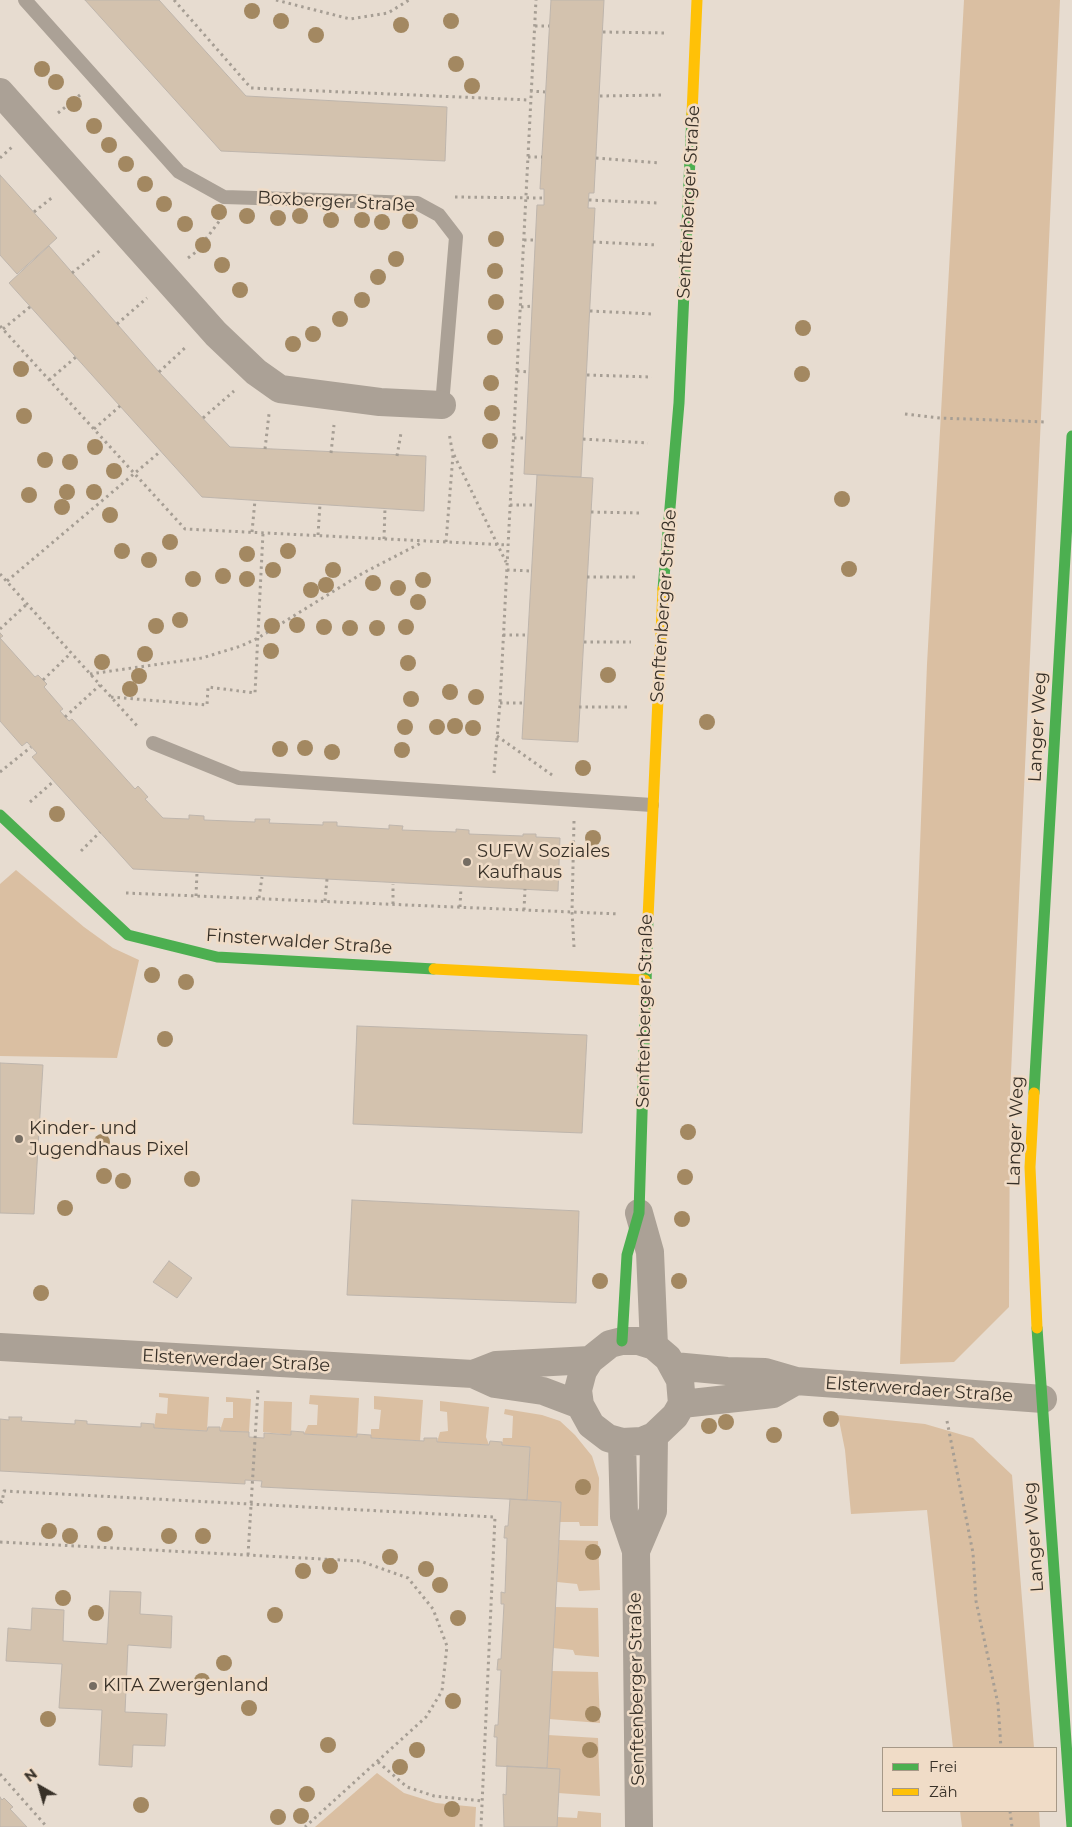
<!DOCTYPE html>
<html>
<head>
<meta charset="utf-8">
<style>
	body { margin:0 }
	#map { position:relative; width:1072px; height:1827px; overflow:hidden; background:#e7dcd0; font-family:Montserrat,sans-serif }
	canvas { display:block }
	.legend { position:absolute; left:882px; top:1747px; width:175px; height:65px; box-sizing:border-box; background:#f0dcc7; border:1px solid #a69887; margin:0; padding:6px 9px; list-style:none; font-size:15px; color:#383128 }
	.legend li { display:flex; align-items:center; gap:10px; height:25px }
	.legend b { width:25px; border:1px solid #a69887 }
	.north { position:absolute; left:15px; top:1762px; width:50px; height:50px; -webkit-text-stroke:4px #f0dcc7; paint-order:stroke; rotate:322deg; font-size:14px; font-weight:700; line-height:20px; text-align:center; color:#383128 }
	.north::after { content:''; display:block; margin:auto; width:18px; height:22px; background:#383128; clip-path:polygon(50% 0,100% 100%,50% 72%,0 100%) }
</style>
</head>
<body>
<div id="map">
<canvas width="1072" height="1827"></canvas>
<ul class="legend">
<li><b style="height:6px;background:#4caf50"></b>Frei</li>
<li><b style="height:6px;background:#ffc107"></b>Zäh</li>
</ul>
<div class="north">N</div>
</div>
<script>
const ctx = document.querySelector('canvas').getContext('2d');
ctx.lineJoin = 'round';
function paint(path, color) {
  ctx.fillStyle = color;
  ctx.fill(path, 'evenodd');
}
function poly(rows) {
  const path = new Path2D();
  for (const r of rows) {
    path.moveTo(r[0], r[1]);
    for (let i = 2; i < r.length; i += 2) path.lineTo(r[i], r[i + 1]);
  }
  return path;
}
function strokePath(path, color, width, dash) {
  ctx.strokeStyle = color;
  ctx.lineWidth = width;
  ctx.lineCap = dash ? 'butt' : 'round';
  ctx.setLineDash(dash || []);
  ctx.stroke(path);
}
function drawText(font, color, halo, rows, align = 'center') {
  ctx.font = font + ' Montserrat,sans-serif';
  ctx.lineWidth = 5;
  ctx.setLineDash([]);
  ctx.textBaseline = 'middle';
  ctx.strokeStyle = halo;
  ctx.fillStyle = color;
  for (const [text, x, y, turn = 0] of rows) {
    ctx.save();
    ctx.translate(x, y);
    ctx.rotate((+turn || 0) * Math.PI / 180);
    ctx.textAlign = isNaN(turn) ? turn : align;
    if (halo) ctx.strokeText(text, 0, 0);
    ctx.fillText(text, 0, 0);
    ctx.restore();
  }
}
const green = poly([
	[964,0,1060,0,1010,1095,1009,1307,954,1362,900,1364,927,664],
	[16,870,84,927,113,948,139,960,117,1058,0,1056,0,884],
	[159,1393,209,1397,207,1431,154,1428,156,1413,167,1414,168,1398,159,1397],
	[310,1395,359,1398,357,1437,304,1434,308,1425,317,1425,318,1405,309,1404],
	[374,1396,423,1400,420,1441,371,1438,371,1429,379,1429,381,1410,374,1409],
	[226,1397,251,1399,249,1432,220,1431,224,1418,233,1418,233,1402,226,1402],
	[264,1401,292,1402,291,1435,263,1432],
	[440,1401,489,1407,486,1437,489,1445,437,1442,440,1432,448,1431,447,1412,440,1411],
	[505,1409,542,1415,560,1421,575,1435,592,1456,599,1478,598,1526,580,1526,579,1522,559,1522,561,1502,527,1500,530,1447,502,1445,503,1438,512,1438,513,1416,504,1414],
	[838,1415,925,1424,973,1438,1012,1475,1034,1748,953,1748,927,1510,851,1514,845,1450],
	[559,1540,598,1541,600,1590,579,1591,577,1584,557,1582],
	[555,1607,598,1608,599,1657,575,1655,573,1650,553,1648],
	[552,1671,598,1672,600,1723,549,1719],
	[548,1735,598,1738,600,1796,558,1793,547,1768],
	[377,1773,404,1793,436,1803,476,1807,475,1827,315,1827],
	[578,1811,601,1813,601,1827,557,1827,557,1817,577,1818],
	[960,1811,1039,1811,1040,1827,962,1827]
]);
const building = poly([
	[85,0,159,0,246,96,447,107,445,161,221,151,85,0],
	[551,0,604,0,594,193,589,193,588,208,595,208,581,477,524,474,537,205,544,205,544,189,540,189,551,0],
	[0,175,57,238,17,274,0,255,0,175],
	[49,246,159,372,230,447,426,456,424,511,202,497,9,283,49,246],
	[537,475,593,478,578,742,522,739,537,475],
	[0,633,3,636,0,638,35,677,38,675,47,684,44,687,63,709,60,711,69,721,72,719,135,789,138,786,148,797,145,799,163,818,189,819,189,815,204,816,204,820,255,822,255,819,270,819,269,823,323,825,323,822,337,822,337,826,389,829,389,825,403,826,402,830,456,832,456,829,469,830,469,834,523,836,523,834,536,834,536,837,560,838,558,891,133,869,32,757,37,753,27,742,22,746,0,721,0,633],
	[357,1026,587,1035,582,1133,353,1124,357,1026],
	[0,1063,43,1065,34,1214,0,1213,0,1063],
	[352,1200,579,1211,576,1303,347,1295,352,1200],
	[169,1261,192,1278,177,1298,153,1282,169,1261],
	[9,1417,22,1417,21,1421,75,1424,75,1420,87,1421,87,1424,141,1427,141,1423,154,1424,154,1428,207,1431,208,1427,220,1427,220,1431,249,1432,249,1437,264,1438,264,1433,291,1435,291,1431,304,1432,304,1434,357,1437,357,1434,371,1435,371,1438,424,1441,424,1438,437,1438,437,1442,489,1445,490,1441,502,1442,502,1445,530,1447,527,1500,261,1487,262,1481,245,1480,245,1484,0,1471,0,1419,9,1420,9,1417],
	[510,1499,561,1502,547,1768,496,1766,497,1737,494,1737,495,1725,498,1725,501,1670,497,1670,498,1659,501,1659,504,1604,501,1604,501,1592,505,1593,507,1538,504,1538,505,1526,508,1526,510,1499],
	[110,1591,141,1592,140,1614,172,1616,171,1648,128,1645,125,1712,167,1714,165,1746,133,1745,132,1767,99,1765,102,1710,59,1708,62,1664,6,1661,8,1628,31,1630,32,1608,64,1610,63,1641,107,1644,110,1591],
	[507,1766,560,1769,557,1827,504,1827,503,1794,506,1795,507,1766],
	[0,1797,2,1800,4,1798,13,1807,10,1809,27,1827,0,1827,0,1797]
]);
const path = poly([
	[174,0,251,88,529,100],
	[276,0,350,19,388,13,409,0],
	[535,26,549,26],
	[603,32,668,33],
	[530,91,545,92],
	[600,96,663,95],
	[58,113,80,95],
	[528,157,542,157],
	[0,158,12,147],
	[596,158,660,163],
	[455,197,544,198],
	[589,200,658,203],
	[34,212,54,196],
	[524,240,536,240],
	[593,242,657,245],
	[188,258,196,252,221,219],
	[72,273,102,249],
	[521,307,533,306],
	[590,311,653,314],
	[117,324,147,298],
	[0,326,185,529,508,545],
	[3,329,31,306],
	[517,371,530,372],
	[159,372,187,346],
	[587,375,652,377],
	[49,380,76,357],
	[905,414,940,418,1047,422],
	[203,418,234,391],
	[94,429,120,406],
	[514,438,526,438],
	[583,439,648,443],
	[265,449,269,414],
	[331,453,334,425],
	[454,455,506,562],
	[397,456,401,433],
	[510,505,535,505],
	[591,512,642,513],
	[252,532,255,500],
	[318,535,320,504],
	[384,539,385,508],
	[446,542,453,455,449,433],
	[507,570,532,571],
	[0,574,139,728],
	[587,577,636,577],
	[7,581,161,451],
	[0,629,27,604],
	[503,635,528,635],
	[584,642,631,642],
	[90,674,202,658,241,646,258,638,363,573,423,542],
	[43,680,71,653],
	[111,697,207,705,208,687,255,693,263,533],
	[500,703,524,703],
	[579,707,629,707],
	[65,717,100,685],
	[497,736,552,775],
	[0,772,31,747],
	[494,773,500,703,536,0],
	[30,802,54,781],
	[81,851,100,832],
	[126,893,619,914],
	[196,896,197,872],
	[259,898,262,877],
	[325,901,327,879],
	[393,904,393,884],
	[460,907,461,888],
	[524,910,525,889],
	[574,947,572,912,574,821],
	[947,1421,973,1553,976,1601,998,1704,1001,1748],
	[0,1501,2,1502,4,1491,495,1517,481,1827],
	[0,1542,360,1561,408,1578,433,1609,447,1646,442,1691,426,1717,305,1827],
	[248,1555,258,1390],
	[378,1762,407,1787,434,1796,483,1801],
	[0,1774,47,1827],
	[1010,1811,1012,1827]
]);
const lane = poly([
	[25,0,179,172,224,197,417,203,439,215,456,237,442,405],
	[153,743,239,778,652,805]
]);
const street = poly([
	[0,92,216,334,256,372,280,389,380,402,442,405],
	[639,1213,650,1252,654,1346],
	[622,1341,638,1341,654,1346,668,1358,680,1380,682,1404,675,1416,654,1436,642,1441,622,1442,608,1438,591,1425,580,1405,578,1390,583,1371,590,1360,610,1344,622,1341],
	[0,1347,473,1374,495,1384,543,1391,580,1405],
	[674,1366,727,1371,765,1372,796,1381,1043,1399],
	[473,1374,496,1365,590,1360],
	[682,1404,773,1394,796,1381],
	[622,1442,624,1516,636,1551,639,1827],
	[636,1551,653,1511,654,1436]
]);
const fast = poly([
	[663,589,679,403,692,114],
	[0,815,128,935,217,957,434,969],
	[1034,1093,1072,436],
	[1037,1328,1072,1827],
	[622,1341,627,1255,639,1213,648,918]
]);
const slow = poly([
	[692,114,697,0],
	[648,918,663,589],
	[434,969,645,980],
	[1034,1093,1030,1167,1037,1328]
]);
const trees = [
	[252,11],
	[281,21],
	[451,21],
	[401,25],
	[316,35],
	[456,64],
	[42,69],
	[56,82],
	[472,86],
	[74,104],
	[94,126],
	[109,145],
	[126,164],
	[145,184],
	[164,204],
	[219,212],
	[247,216],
	[300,216],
	[278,218],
	[331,220],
	[362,220],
	[410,221],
	[382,222],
	[185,224],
	[496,239],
	[203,245],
	[396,259],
	[222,265],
	[495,271],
	[378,277],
	[240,290],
	[362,300],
	[496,302],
	[340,319],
	[803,328],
	[313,334],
	[495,337],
	[293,344],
	[21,369],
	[802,374],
	[491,383],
	[492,413],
	[24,416],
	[490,441],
	[95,447],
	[45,460],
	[70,462],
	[114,471],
	[67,492],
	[94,492],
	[29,495],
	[842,499],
	[62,507],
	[110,515],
	[170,542],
	[122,551],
	[288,551],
	[247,554],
	[149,560],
	[849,569],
	[273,570],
	[333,570],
	[223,576],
	[193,579],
	[247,579],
	[423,580],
	[373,583],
	[326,585],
	[398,588],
	[311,590],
	[418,602],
	[180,620],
	[297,625],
	[156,626],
	[272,626],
	[324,627],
	[406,627],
	[350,628],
	[377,628],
	[271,651],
	[145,654],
	[102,662],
	[408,663],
	[608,675],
	[139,676],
	[130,689],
	[450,692],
	[476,697],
	[411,699],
	[707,722],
	[455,726],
	[405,727],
	[437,727],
	[473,728],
	[305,748],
	[280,749],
	[402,750],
	[332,752],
	[583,768],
	[57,814],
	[593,838],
	[152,975],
	[186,982],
	[165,1039],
	[688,1132],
	[102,1142],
	[104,1176],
	[685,1177],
	[192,1179],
	[123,1181],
	[65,1208],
	[682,1219],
	[600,1281],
	[679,1281],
	[41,1293],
	[831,1419],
	[726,1422],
	[709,1426],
	[774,1435],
	[583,1487],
	[49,1531],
	[105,1534],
	[70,1536],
	[169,1536],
	[203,1536],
	[593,1552],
	[390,1557],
	[330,1566],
	[426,1569],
	[303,1571],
	[440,1585],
	[63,1598],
	[96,1613],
	[275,1615],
	[458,1618],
	[224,1663],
	[202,1681],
	[453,1701],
	[249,1708],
	[593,1714],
	[48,1719],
	[328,1745],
	[417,1750],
	[590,1750],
	[400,1767],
	[307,1794],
	[141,1805],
	[452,1809],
	[301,1816],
	[278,1817]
];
const markers = [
	[467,862,5,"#756d63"],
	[19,1139,5,"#756d63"],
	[93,1686,5,"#756d63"]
];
const streetNames = [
	["Boxberger Straße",336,202,3],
	["Senftenberger Straße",689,202,-87],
	["Senftenberger Straße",664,606,-86],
	["Langer Weg",1038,727,-87],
	["Finsterwalder Straße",299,942,4],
	["Senftenberger Straße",645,1011,-89],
	["Langer Weg",1016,1131,-88],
	["Elsterwerdaer Straße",236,1361,3],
	["Elsterwerdaer Straße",919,1390,4],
	["Langer Weg",1034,1537,-94],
	["Senftenberger Straße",637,1689,-91]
];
const poiNames = [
	["SUFW Soziales",477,852],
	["Kaufhaus",477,873],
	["Kinder- und",29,1129],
	["Jugendhaus Pixel",29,1150],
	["KITA Zwergenland",103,1686]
];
paint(green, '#dabfa2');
paint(building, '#d3c2ae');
strokePath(building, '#beb5ac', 1);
strokePath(path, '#a69e94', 3, [2.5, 4]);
strokePath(lane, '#aba196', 14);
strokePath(street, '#aba196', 28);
strokePath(fast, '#4caf50', 11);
strokePath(slow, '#ffc107', 11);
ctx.fillStyle = '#a38861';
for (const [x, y] of trees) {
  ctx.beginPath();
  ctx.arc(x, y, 8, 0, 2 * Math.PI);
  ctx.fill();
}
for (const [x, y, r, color] of markers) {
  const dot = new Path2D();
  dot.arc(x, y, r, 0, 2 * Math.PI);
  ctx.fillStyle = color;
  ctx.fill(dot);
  strokePath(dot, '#f0dcc7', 2);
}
drawText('18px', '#383128', '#f0dcc7', streetNames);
drawText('18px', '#383128', '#f0dcc7', poiNames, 'left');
</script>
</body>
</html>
